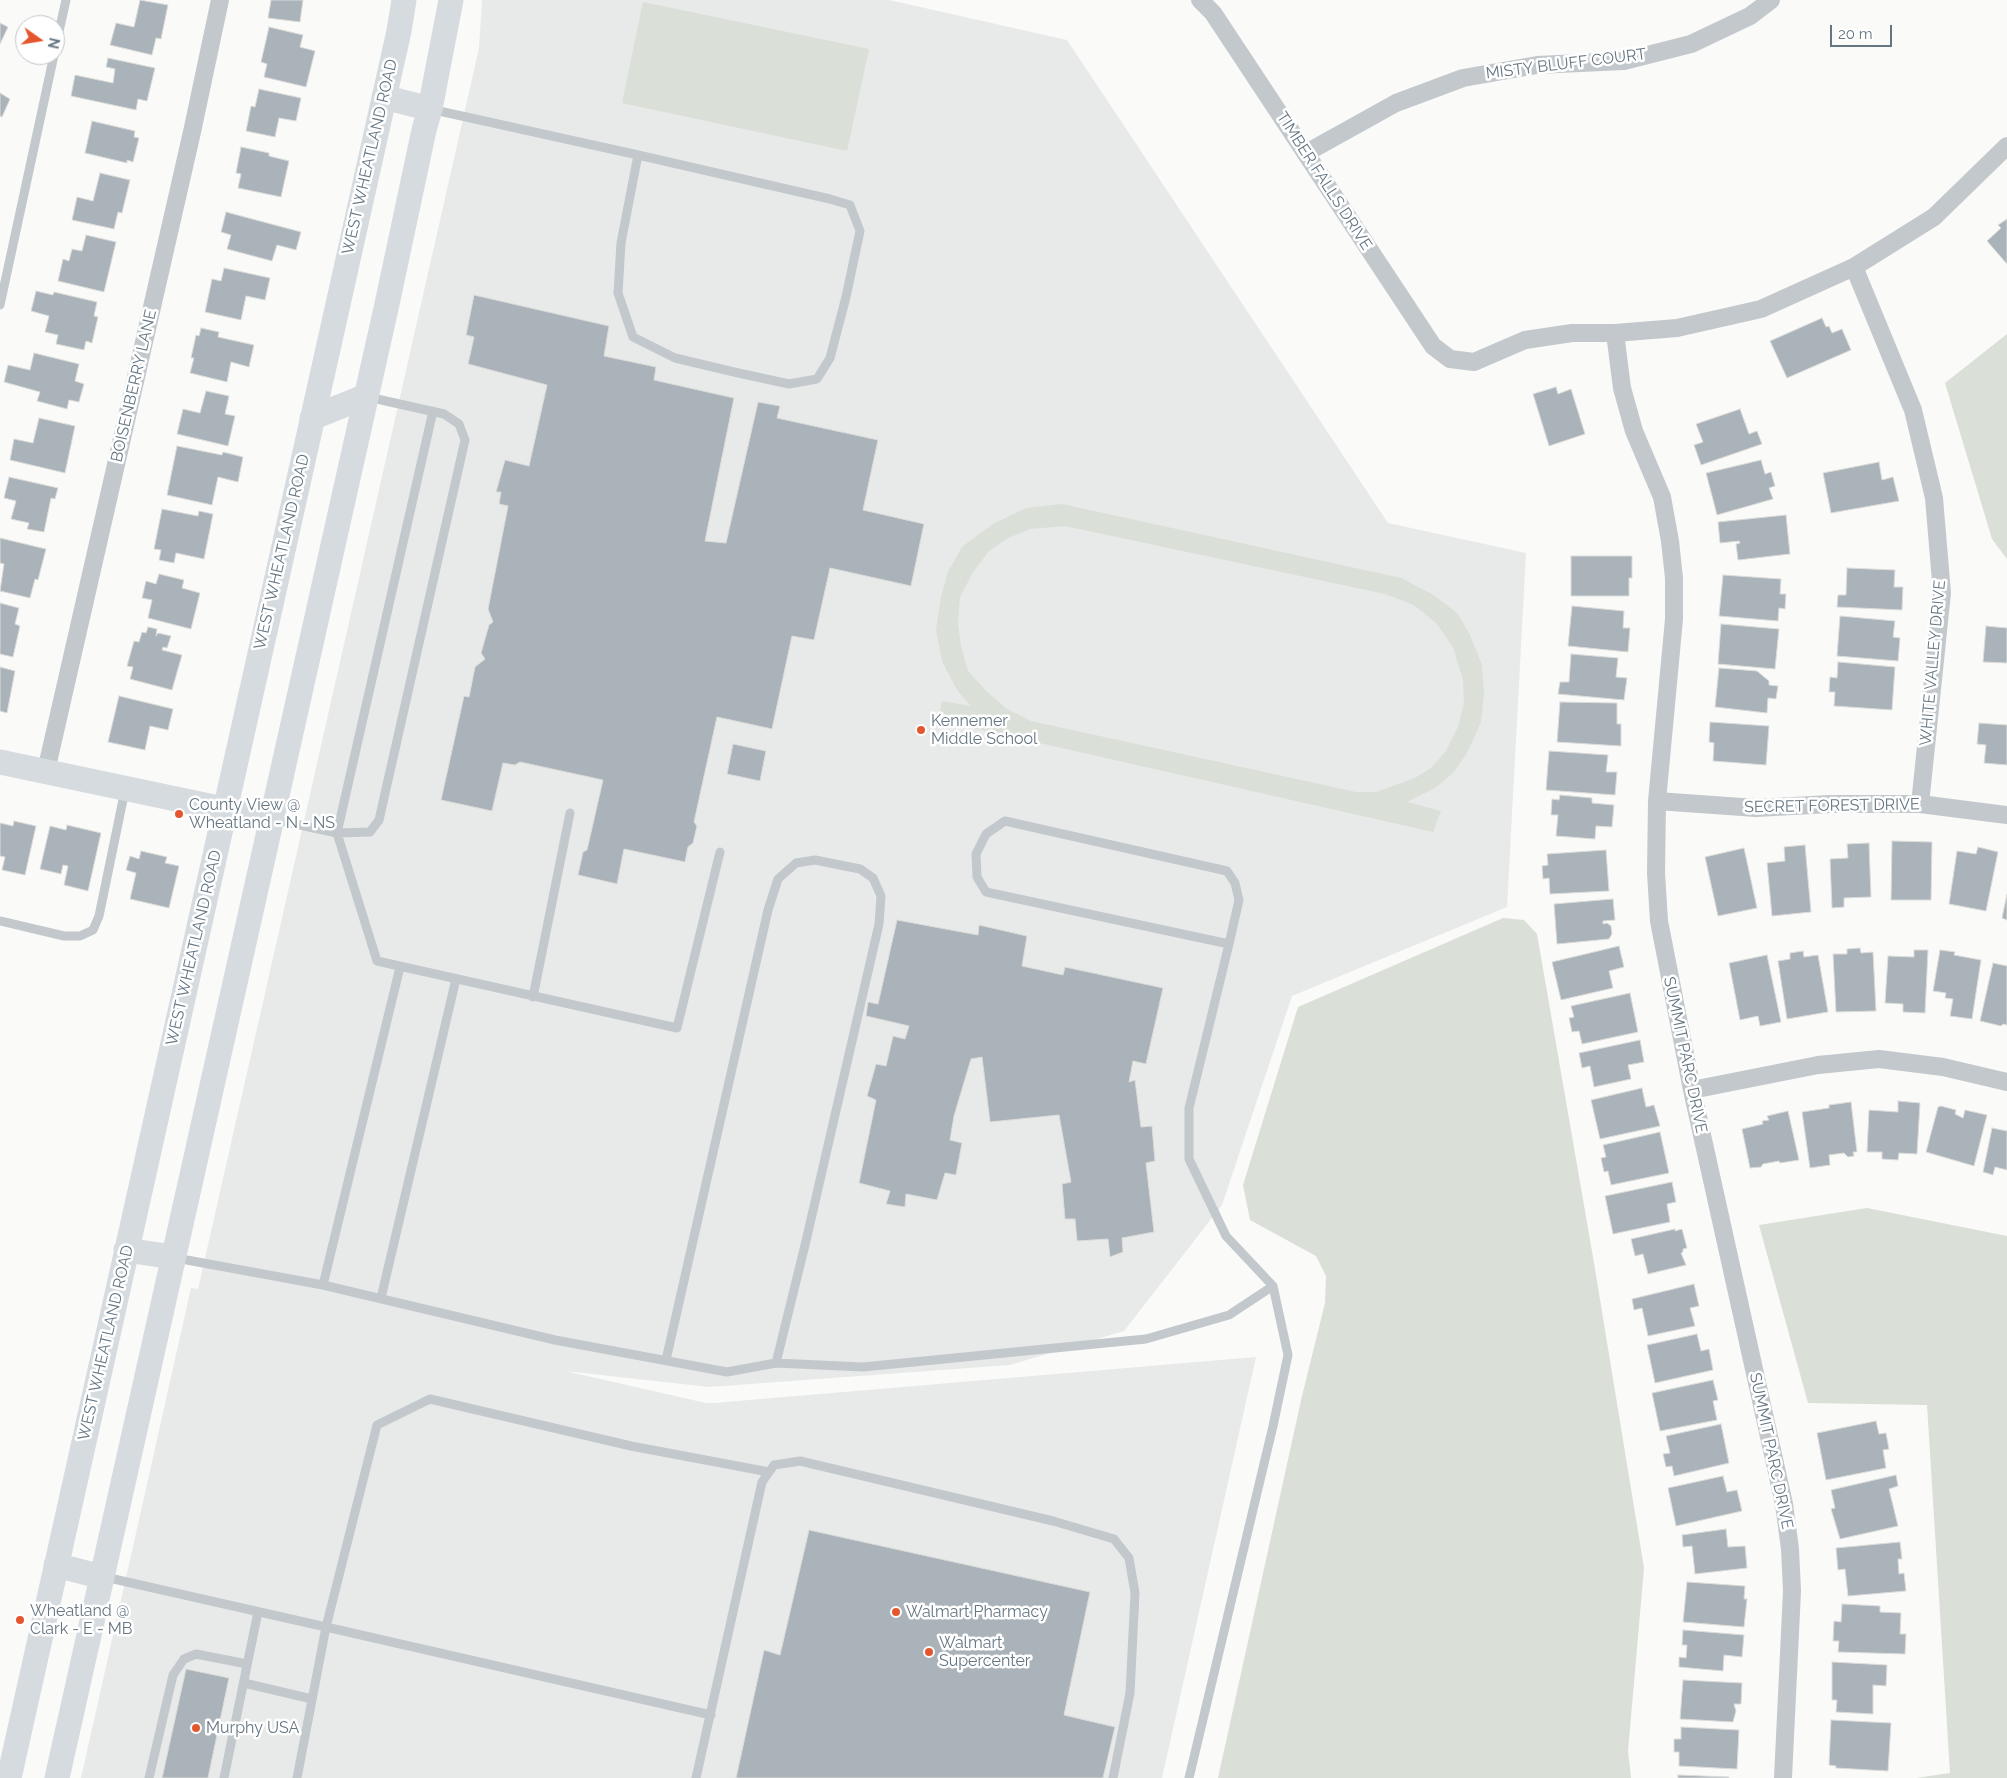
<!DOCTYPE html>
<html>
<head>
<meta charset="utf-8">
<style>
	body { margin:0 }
	#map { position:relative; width:2007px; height:1778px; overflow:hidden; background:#fafaf8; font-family:Raleway,sans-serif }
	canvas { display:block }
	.north { position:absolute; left:15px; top:15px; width:50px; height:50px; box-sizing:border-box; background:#fff; border:1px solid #c1c8cd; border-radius:50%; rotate:103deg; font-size:14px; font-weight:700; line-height:20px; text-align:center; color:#657683 }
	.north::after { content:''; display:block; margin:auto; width:18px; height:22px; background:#e4572e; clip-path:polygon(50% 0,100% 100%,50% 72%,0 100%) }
	.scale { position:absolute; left:1830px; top:25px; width:62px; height:22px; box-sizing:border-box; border:2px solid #657683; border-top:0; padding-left:6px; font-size:15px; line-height:18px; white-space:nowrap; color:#657683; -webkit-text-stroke:4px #fff; paint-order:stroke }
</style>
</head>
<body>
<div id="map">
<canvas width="2007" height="1778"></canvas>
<div class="north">N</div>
<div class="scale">20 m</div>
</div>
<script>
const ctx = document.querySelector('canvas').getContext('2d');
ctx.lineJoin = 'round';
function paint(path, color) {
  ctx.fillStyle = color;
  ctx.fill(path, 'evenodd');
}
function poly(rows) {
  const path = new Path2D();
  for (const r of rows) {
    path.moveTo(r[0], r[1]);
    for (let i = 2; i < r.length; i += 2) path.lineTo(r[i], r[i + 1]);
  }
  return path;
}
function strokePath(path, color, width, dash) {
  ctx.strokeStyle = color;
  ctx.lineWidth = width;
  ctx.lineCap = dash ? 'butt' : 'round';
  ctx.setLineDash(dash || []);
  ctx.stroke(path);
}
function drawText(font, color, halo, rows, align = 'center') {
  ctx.font = font + ' Raleway,sans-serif';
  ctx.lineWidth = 5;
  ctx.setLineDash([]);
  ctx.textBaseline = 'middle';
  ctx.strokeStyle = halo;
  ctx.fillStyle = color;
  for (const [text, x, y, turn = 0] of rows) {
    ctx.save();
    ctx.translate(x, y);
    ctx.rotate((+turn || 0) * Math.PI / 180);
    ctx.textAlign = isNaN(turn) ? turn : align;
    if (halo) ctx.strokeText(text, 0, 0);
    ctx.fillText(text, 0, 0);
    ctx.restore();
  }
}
const built = poly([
	[482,0,889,0,1067,40,1388,523,1526,553,1507,907,1292,996,1222,1205,1124,1331,1010,1365,709,1387,565,1371,706,1403,714,1403,1256,1357,1162,1778,81,1778,191,1288,198,1289,479,48]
]);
const green = poly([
	[643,2,869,49,847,151,622,103],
	[2007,334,2007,559,1992,539,1945,383],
	[1062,504,1401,578,1432,594,1457,613,1470,635,1482,665,1484,693,1481,722,1467,753,1453,773,1435,788,1407,802,1441,811,1433,832,938,720,942,701,971,706,957,690,942,661,936,630,941,597,948,572,962,547,993,524,1026,508],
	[1065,526,1385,594,1414,605,1436,623,1453,647,1463,680,1464,703,1458,727,1446,751,1431,768,1415,778,1376,792,1356,792,1031,721,1007,709,986,691,968,671,961,647,958,623,960,597,973,572,989,551,1008,538,1030,529],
	[1503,918,1524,920,1537,934,1594,1263,1644,1568,1628,1751,1631,1778,1218,1778,1302,1396,1325,1303,1326,1276,1316,1256,1250,1220,1243,1185,1298,1007],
	[1867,1208,2007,1236,2007,1778,1916,1778,1950,1773,1927,1405,1808,1403,1759,1225]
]);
const building = poly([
	[140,0,168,5,161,39,156,38,152,55,110,45,116,23,134,27,140,0],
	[271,0,303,0,300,22,268,18,271,0],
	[0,23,8,27,0,44,0,23],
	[269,27,303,35,300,47,315,51,306,87,264,77,267,64,261,62,269,27],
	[108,58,155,68,147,101,138,99,136,110,71,96,75,75,113,83,115,69,106,67,108,58],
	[259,89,301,98,296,121,279,118,275,137,246,131,251,106,255,107,259,89],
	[0,93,10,99,2,117,0,116,0,93],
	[92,121,135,131,134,137,139,138,133,162,127,160,127,163,85,153,92,121],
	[241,147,269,153,269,156,289,161,281,197,238,188,241,174,236,173,241,147],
	[100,173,130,180,122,213,118,212,114,229,72,220,77,197,93,201,100,173],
	[226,212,301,232,296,250,277,245,272,261,227,249,231,235,221,232,226,212],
	[2007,219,2007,264,1987,241,2001,228,1998,225,2007,219],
	[86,235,116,242,104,292,58,281,63,259,69,261,72,249,82,251,86,235],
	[224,268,270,278,265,300,246,296,241,320,205,312,212,279,221,281,224,268],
	[36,291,53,295,54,292,97,302,94,316,98,317,92,343,86,341,84,350,56,344,58,335,45,332,49,316,31,311,36,291],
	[474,295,609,326,604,356,656,367,654,380,734,398,705,541,726,543,758,402,780,406,777,418,878,440,863,510,924,524,911,586,830,568,814,640,792,636,772,729,717,717,694,822,697,826,693,843,688,847,685,862,624,849,617,884,578,875,583,852,587,850,603,780,520,762,515,765,503,763,492,811,441,800,464,696,469,697,475,667,485,659,481,653,489,625,493,622,488,609,508,506,499,504,501,492,496,492,505,460,529,466,547,385,468,364,474,337,466,335,474,295],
	[1822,318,1826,327,1829,326,1832,333,1842,329,1851,350,1787,378,1770,341,1822,318],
	[201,328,219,332,218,337,254,345,249,367,231,362,227,382,190,373,194,358,191,358,196,335,199,336,201,328],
	[34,353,79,364,75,381,84,384,79,402,69,400,67,409,37,401,40,392,4,382,8,365,30,370,34,353],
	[1556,387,1558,394,1571,389,1585,434,1549,446,1533,394,1556,387],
	[206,391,229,396,225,414,235,416,228,446,177,434,183,409,200,413,206,391],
	[1740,409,1749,434,1757,431,1762,444,1701,465,1694,445,1703,442,1696,424,1740,409],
	[39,418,75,426,65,473,10,460,14,439,33,443,39,418],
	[177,446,222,455,223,452,243,457,238,482,218,477,212,505,167,495,177,446],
	[1761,460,1765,474,1771,472,1775,486,1769,488,1773,499,1717,515,1706,473,1761,460],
	[1879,462,1882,480,1893,477,1899,501,1831,513,1823,473,1879,462],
	[9,477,58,488,55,499,51,498,44,532,27,529,29,523,11,519,16,501,4,498,9,477],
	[162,509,198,516,199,511,213,514,204,559,176,553,174,563,159,560,161,550,154,549,162,509],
	[1786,515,1790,554,1738,560,1736,544,1740,543,1739,541,1720,543,1718,522,1786,515],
	[0,538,46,549,38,580,35,579,30,598,0,591,4,564,0,563,0,538],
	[1571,556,1632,556,1632,578,1629,578,1629,596,1571,596,1571,556],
	[1847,568,1895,570,1894,587,1903,587,1902,610,1837,607,1838,595,1846,595,1847,568],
	[159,574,184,580,182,588,200,593,191,629,148,618,152,600,142,598,146,581,156,584,159,574],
	[1723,575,1781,579,1780,594,1786,594,1785,609,1779,608,1778,621,1719,616,1723,575],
	[0,603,19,608,15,624,20,626,13,657,0,654,0,603],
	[1572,606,1624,611,1623,628,1630,628,1628,652,1568,646,1572,606],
	[1840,616,1895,621,1893,637,1900,638,1898,661,1837,656,1840,616],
	[1721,624,1779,629,1775,669,1718,664,1721,624],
	[1986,626,2007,628,2007,663,1983,662,1986,626],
	[148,627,157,629,156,636,158,633,171,636,167,648,163,647,162,650,182,655,172,690,130,679,133,667,127,666,134,641,139,642,142,632,146,633,148,627],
	[1571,654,1618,658,1616,677,1627,678,1624,700,1558,694,1560,682,1569,682,1571,654],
	[1838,662,1895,667,1892,710,1834,706,1835,692,1829,692,1830,677,1837,678,1838,662],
	[0,667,15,671,7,713,0,711,0,667],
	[1719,668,1757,671,1769,681,1769,685,1778,686,1776,699,1768,698,1767,713,1715,707,1719,668],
	[119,696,173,709,168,730,150,726,145,750,108,742,119,696],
	[1560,702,1617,703,1617,724,1621,724,1621,746,1557,742,1560,702],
	[1710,722,1769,726,1766,765,1713,761,1714,743,1709,742,1710,722],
	[1979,723,2007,725,2007,765,1984,763,1986,745,1977,744,1979,723],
	[733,744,766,751,760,781,727,774,733,744],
	[1549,751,1608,755,1606,772,1617,772,1615,795,1546,790,1549,751],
	[1560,795,1592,798,1592,803,1614,805,1612,827,1596,826,1595,839,1556,836,1558,815,1551,815,1552,799,1559,800,1560,795],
	[14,821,36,826,25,875,2,870,5,857,0,856,0,823,13,826,14,821],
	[67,825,101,833,88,891,64,885,68,866,63,865,61,874,40,869,50,826,66,830,67,825],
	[1892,841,1932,842,1931,900,1891,900,1892,841],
	[1869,843,1871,897,1844,898,1844,907,1832,908,1830,859,1848,858,1847,844,1869,843],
	[1805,845,1811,912,1772,916,1767,863,1785,861,1784,847,1805,845],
	[1978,847,1998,852,1986,911,1949,904,1957,851,1976,854,1978,847],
	[1744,848,1757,908,1718,916,1705,857,1744,848],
	[1606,850,1609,891,1550,894,1549,878,1543,879,1542,866,1548,865,1547,854,1606,850],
	[141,851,167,857,165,863,179,866,169,908,130,899,136,873,126,870,130,856,139,859,141,851],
	[2007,894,2007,920,2002,918,2007,894],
	[1613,899,1615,920,1603,921,1603,924,1607,923,1611,926,1612,934,1609,939,1557,944,1554,904,1613,899],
	[897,920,978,935,979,925,1027,936,1022,966,1063,975,1065,967,1163,988,1146,1064,1133,1061,1129,1082,1135,1080,1141,1127,1152,1126,1155,1161,1146,1163,1154,1232,1122,1238,1123,1252,1110,1257,1108,1239,1077,1241,1075,1219,1065,1219,1062,1184,1071,1182,1059,1115,990,1122,982,1057,971,1059,954,1116,950,1140,962,1143,956,1175,945,1173,937,1200,906,1194,905,1207,886,1204,890,1191,859,1183,876,1100,867,1096,876,1064,886,1066,893,1036,905,1039,909,1026,866,1016,868,1002,878,1004,897,920],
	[1619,946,1624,967,1609,971,1613,988,1561,1000,1552,962,1619,946],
	[1860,948,1861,953,1873,952,1876,1011,1836,1012,1833,954,1847,954,1847,949,1860,948],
	[1914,950,1928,950,1925,1013,1903,1012,1903,1004,1885,1003,1888,956,1914,957,1914,950],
	[1940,950,1955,952,1954,955,1981,960,1972,1019,1950,1016,1953,999,1945,998,1946,993,1933,991,1940,950],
	[1803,951,1804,957,1818,955,1828,1012,1787,1019,1778,961,1790,959,1790,953,1803,951],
	[1767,955,1781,1022,1760,1026,1758,1016,1740,1020,1729,963,1767,955],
	[1993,963,2007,966,2007,1025,2003,1024,2001,1026,1980,1021,1993,963],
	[1630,993,1638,1032,1582,1044,1579,1031,1572,1032,1569,1018,1574,1017,1571,1006,1630,993],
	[1640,1040,1644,1062,1628,1065,1631,1079,1594,1087,1590,1066,1582,1068,1579,1053,1640,1040],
	[1642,1088,1646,1107,1654,1105,1660,1126,1600,1139,1591,1100,1642,1088],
	[1898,1101,1920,1103,1917,1154,1899,1153,1898,1160,1882,1159,1882,1152,1867,1152,1869,1110,1898,1112,1898,1101],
	[1851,1102,1857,1152,1853,1152,1854,1156,1848,1157,1844,1153,1829,1155,1830,1165,1810,1168,1802,1112,1829,1108,1829,1105,1851,1102],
	[1941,1106,1956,1110,1955,1114,1963,1118,1965,1110,1987,1115,1974,1166,1926,1152,1938,1107,1941,1106],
	[1788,1111,1799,1160,1780,1163,1779,1161,1763,1164,1761,1167,1750,1168,1742,1129,1763,1124,1762,1121,1769,1120,1767,1116,1788,1111],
	[1992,1128,2007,1131,2007,1170,1995,1167,1993,1175,1983,1172,1992,1128],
	[1660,1132,1669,1173,1611,1185,1608,1171,1604,1172,1601,1158,1606,1157,1603,1145,1660,1132],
	[1672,1182,1676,1202,1667,1204,1670,1222,1613,1234,1605,1196,1672,1182],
	[1675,1229,1675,1231,1682,1229,1687,1248,1683,1249,1683,1252,1681,1253,1686,1265,1648,1274,1643,1254,1635,1256,1631,1239,1675,1229],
	[1694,1284,1699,1306,1690,1308,1695,1326,1648,1336,1642,1308,1634,1310,1632,1299,1694,1284],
	[1697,1334,1701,1351,1709,1349,1713,1370,1655,1383,1647,1345,1697,1334],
	[1713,1380,1718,1400,1713,1401,1717,1420,1660,1431,1652,1393,1713,1380],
	[1876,1421,1879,1434,1886,1433,1889,1449,1883,1450,1886,1468,1826,1480,1817,1433,1876,1421],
	[1721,1424,1729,1463,1674,1476,1672,1466,1666,1467,1663,1454,1670,1453,1666,1436,1721,1424],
	[1896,1475,1898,1486,1889,1489,1898,1526,1840,1539,1831,1509,1835,1508,1831,1490,1896,1475],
	[1723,1476,1727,1492,1737,1490,1742,1511,1676,1526,1668,1488,1723,1476],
	[1726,1529,1728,1547,1745,1546,1747,1568,1695,1574,1692,1546,1683,1547,1682,1535,1726,1529],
	[809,1530,1090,1592,1064,1715,1115,1727,1103,1778,736,1778,764,1650,780,1655,809,1530],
	[1900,1542,1902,1559,1898,1559,1899,1574,1904,1573,1906,1591,1848,1596,1845,1569,1838,1570,1836,1548,1900,1542],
	[1687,1582,1745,1586,1744,1599,1747,1599,1744,1627,1683,1622,1687,1582],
	[1842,1604,1880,1606,1880,1612,1901,1613,1900,1634,1906,1634,1905,1654,1838,1652,1839,1641,1833,1641,1834,1621,1841,1622,1842,1604],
	[1683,1630,1744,1635,1742,1657,1724,1655,1723,1671,1679,1667,1679,1657,1686,1658,1687,1645,1682,1645,1683,1630],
	[1832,1662,1887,1665,1886,1686,1873,1685,1873,1714,1836,1712,1837,1700,1832,1700,1832,1662],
	[186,1669,229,1678,208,1778,162,1778,186,1669],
	[1683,1680,1742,1683,1741,1704,1734,1704,1736,1711,1733,1722,1680,1719,1683,1680],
	[1831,1720,1891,1723,1888,1771,1836,1768,1836,1766,1829,1765,1831,1720],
	[1681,1727,1739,1730,1737,1769,1679,1766,1679,1752,1674,1752,1674,1739,1681,1739,1681,1727],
	[1678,1775,1729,1777,1729,1778,1678,1778,1678,1775]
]);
const lane = poly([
	[55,49,66,0],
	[430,109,638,155,830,199,850,205,860,231,846,297,830,358,817,379,789,384,734,372,675,358,633,337,618,293,621,243,638,155],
	[0,305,54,55],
	[433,411,337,833,377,961,677,1028,720,852],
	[272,819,337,833,370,832,379,820,465,440,459,424,444,414,368,397],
	[0,921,64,936,80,936,93,930,99,916,125,790],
	[400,967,323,1285,555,1340,727,1372,776,1363,806,1241,879,924,881,896,873,878,860,869,815,860,796,863,778,879,768,910,666,1360],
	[533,997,570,813],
	[176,1258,323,1285],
	[381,1298,456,979],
	[776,1363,863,1367,1146,1339,1229,1315,1273,1286,1226,1236,1189,1159,1189,1108,1229,944,986,892,977,877,976,854,986,834,1005,821,1227,871,1235,883,1239,900,1229,944],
	[105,1577,326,1627,297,1778],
	[244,1683,312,1699],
	[711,1715,326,1627,377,1425,430,1399,631,1446,769,1472],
	[149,1778,173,1675,184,1659,196,1654,247,1664],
	[224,1778,258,1612],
	[696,1778,762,1482,774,1465,800,1461,1053,1521,1114,1539,1129,1558,1135,1593,1130,1693,1113,1778],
	[1189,1778,1273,1426,1288,1355,1273,1286]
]);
const street = poly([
	[1200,0,1213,13,1433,346,1450,359,1474,362,1525,340,1572,333,1615,333,1677,328,1761,309,1854,267,1934,217,2007,146],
	[1306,153,1396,103,1463,78,1537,65,1624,61,1691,44,1750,16,1771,0],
	[1854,267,1913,410,1934,498,1942,593,1920,804],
	[1615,333,1622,388,1634,431,1662,497,1670,541,1674,578,1674,619,1657,801,1656,873,1659,921,1692,1090,1784,1504,1790,1549,1792,1591,1783,1778],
	[46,771,192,132,220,0],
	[1657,801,1756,808,1830,804,1920,804,2007,815],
	[1692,1090,1818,1065,1879,1059,1943,1067,2007,1082]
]);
const secondary = poly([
	[384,97,430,109],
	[312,418,366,396],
	[0,762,271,819],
	[126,1250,173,1257],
	[56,1565,102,1577],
	[9,1778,399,31,404,0],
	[57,1778,387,304,424,130,430,109,451,0]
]);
const markers = [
	[921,730,5,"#e4572e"],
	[179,814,5,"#e4572e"],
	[896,1612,5,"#e4572e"],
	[20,1620,5,"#e4572e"],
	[929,1652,5,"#e4572e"],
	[196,1728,5,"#e4572e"]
];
const streetNames = [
	["MISTY BLUFF COURT",1566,64,-7],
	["WEST WHEATLAND ROAD",370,157,-77],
	["TIMBER FALLS DRIVE",1324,181,57],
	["BOISENBERRY LANE",134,386,-77],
	["WEST WHEATLAND ROAD",282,552,-77],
	["WHITE VALLEY DRIVE",1933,663,-85],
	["SECRET FOREST DRIVE",1832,806,-1],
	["WEST WHEATLAND ROAD",194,948,-77],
	["SUMMIT PARC DRIVE",1685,1055,78],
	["WEST WHEATLAND ROAD",106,1343,-77],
	["SUMMIT PARC DRIVE",1771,1451,78]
];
const poiNames = [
	["Kennemer",931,721],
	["Middle School",931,739],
	["County View @",189,805],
	["Wheatland - N - NS",189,823],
	["Wheatland @",30,1611],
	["Clark - E - MB",30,1629],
	["Walmart Pharmacy",906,1612],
	["Walmart",939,1643],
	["Supercenter",939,1661],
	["Murphy USA",206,1728]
];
paint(built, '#e8e9e9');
paint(green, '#dadfd7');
paint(building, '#aab3b9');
strokePath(building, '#dcdcda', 1);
strokePath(lane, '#c3c8cc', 9);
strokePath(street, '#c3c8cc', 18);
strokePath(secondary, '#d6dbdf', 25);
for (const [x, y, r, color] of markers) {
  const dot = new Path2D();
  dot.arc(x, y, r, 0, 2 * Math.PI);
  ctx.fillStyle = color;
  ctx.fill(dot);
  strokePath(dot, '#fff', 2);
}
drawText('16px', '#657683', '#fff', streetNames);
drawText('16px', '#657683', '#fff', poiNames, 'left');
</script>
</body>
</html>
